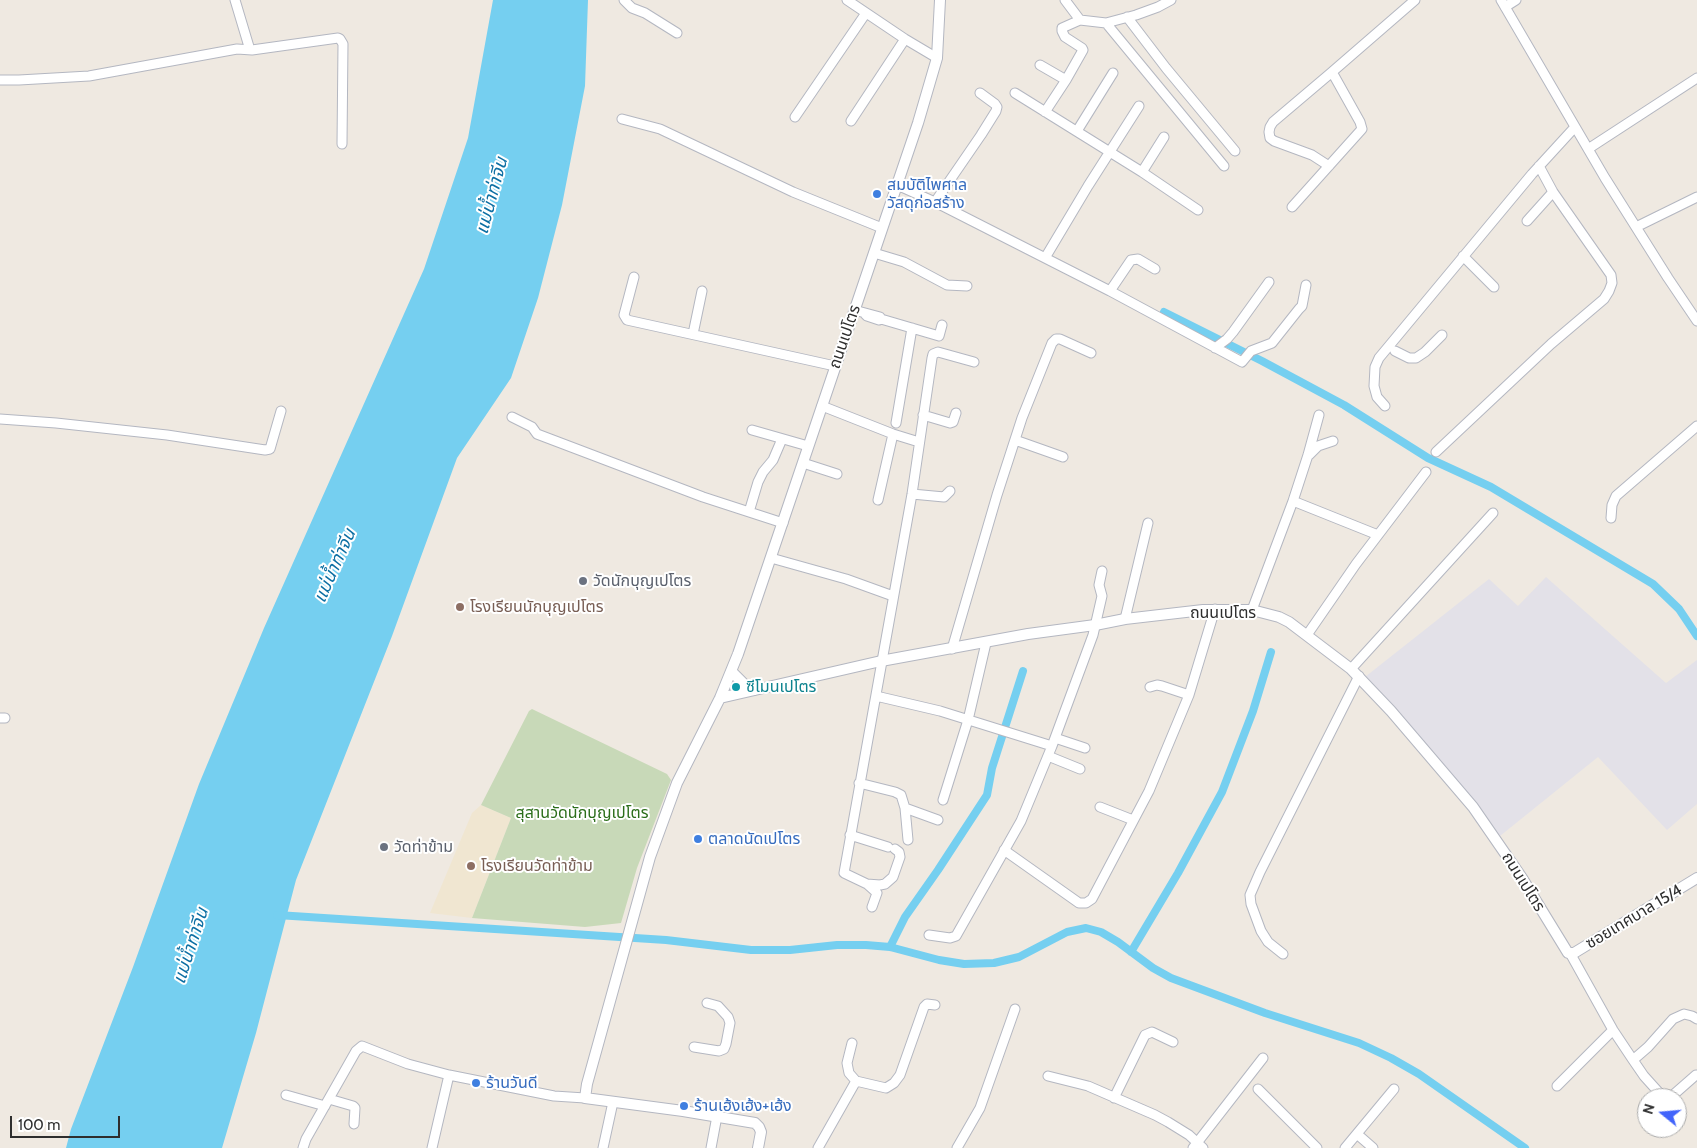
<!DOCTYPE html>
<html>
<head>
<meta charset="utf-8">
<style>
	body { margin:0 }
	#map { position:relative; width:1697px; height:1148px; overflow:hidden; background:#efe9e1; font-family:Cabin,sans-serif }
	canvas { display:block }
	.north { position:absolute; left:1637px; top:1088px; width:50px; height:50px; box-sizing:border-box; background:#fff; border:1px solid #ababab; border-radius:50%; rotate:287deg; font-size:14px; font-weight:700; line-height:20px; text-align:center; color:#2e2e2e }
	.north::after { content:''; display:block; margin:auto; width:18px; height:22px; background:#4264fb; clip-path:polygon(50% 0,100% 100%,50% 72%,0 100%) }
	.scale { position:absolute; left:10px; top:1116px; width:110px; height:22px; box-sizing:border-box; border:2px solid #2e2e2e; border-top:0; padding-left:6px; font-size:15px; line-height:18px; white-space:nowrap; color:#2e2e2e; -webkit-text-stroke:4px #fff; paint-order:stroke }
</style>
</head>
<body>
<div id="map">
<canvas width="1697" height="1148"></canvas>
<div class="north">N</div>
<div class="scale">100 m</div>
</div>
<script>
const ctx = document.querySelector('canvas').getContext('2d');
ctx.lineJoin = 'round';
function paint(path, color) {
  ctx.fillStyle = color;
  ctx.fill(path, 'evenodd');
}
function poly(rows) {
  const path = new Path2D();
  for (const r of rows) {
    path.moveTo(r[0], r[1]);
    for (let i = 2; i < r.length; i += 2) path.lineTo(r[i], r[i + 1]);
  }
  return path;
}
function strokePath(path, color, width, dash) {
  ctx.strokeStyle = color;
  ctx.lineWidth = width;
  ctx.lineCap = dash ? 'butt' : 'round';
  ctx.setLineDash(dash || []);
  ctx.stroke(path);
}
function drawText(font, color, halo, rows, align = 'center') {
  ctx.font = font + ' Cabin,"Noto Sans Thai",sans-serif';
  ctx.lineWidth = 4;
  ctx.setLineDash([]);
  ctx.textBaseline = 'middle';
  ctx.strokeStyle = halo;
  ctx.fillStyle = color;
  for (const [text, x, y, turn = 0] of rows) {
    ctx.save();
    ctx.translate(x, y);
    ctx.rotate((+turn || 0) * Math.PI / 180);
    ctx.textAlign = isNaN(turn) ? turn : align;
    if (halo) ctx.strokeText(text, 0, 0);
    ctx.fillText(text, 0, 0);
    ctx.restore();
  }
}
const industrial = poly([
	[1546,577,1666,683,1697,660,1697,804,1667,830,1598,757,1500,836,1460,784,1365,677,1489,579,1518,606]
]);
const education = poly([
	[481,805,511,818,472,918,430,913,472,813]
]);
const cemetery = poly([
	[532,709,667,774,671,780,637,868,621,923,585,927,472,918,511,818,481,805,529,711]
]);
const water = poly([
	[493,0,588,0,585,86,562,205,538,298,511,378,457,458,392,636,296,880,256,1033,222,1148,66,1148,71,1129,133,967,199,784,264,628,424,269,468,138]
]);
const canal = poly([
	[1164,312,1262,361,1344,405,1428,458,1491,487,1653,584,1679,609,1697,636],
	[277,915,666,940,751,950,790,950,837,945,866,945,890,947,939,960,964,964,994,963,1019,957,1067,932,1086,928,1101,932,1118,942,1153,968,1171,978,1265,1013,1359,1043,1391,1058,1419,1074,1525,1148],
	[890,947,905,917,938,870,987,795,992,768,1023,671],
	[1131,952,1178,873,1222,792,1253,711,1271,652]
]);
const minor = poly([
	[235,0,250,50],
	[624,0,632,8,645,13,677,33],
	[847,0,905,39,937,58],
	[1065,0,1080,20,1106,23,1136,15,1158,7,1171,0],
	[1501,0,1605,178,1668,278,1697,321],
	[1505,7,1516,0],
	[1127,17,1166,68,1235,151],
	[1106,23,1224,166],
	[1040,65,1066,80],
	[0,80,19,80,89,76,237,49,252,50,338,38,340,39,343,44,342,144],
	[1015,93,1142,172,1198,210],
	[1045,112,1066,80,1083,50,1082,48,1065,37,1062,31,1062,28,1080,20],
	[795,117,866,13],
	[622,119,660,129,793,192,882,228],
	[851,121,905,39],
	[1077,131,1113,73],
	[1588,149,1697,78],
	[1329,166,1312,155,1274,141,1270,138,1269,132,1270,127,1273,122,1332,72],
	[1142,172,1164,137],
	[897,185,935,202,1110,291,1242,362,1251,351,1272,343,1299,309,1302,306,1306,285],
	[935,202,981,135,996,111,997,107,995,104,980,93],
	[1292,207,1362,129,1360,122,1332,72,1415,0],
	[1527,221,1553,192],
	[1636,227,1697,197],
	[874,253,904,262,947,285,967,286],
	[1463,256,1494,287],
	[1045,258,1088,186,1139,106],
	[634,277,624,315,627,320,835,366],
	[1110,291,1131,260,1138,259,1155,269],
	[854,310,880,317,881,319,879,320,867,316,865,314],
	[881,319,939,336,942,325],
	[693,334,702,291],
	[1215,348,1227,339,1233,332,1269,282],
	[1395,351,1409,358,1416,358,1425,352,1442,335],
	[822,406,893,434,919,442],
	[1385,406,1377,397,1374,386,1375,367,1379,358,1532,174,1575,127],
	[923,415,950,423,953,422,956,413],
	[512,417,532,427,537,434,703,497,783,523],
	[0,419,56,423,167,435,265,450,270,449,281,411],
	[896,423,912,328],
	[752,430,808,446],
	[1015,440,1063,457],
	[1436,452,1551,344,1604,299,1609,291,1612,283,1611,275,1553,192,1539,166],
	[1309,455,1318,446,1333,441],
	[803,463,837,474],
	[912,494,944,497,950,491],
	[878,500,893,434],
	[1293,501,1378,535],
	[749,512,758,482,763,472,773,460,782,439],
	[1611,518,1612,505,1616,496,1697,426],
	[771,558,846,579,893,596],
	[1252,610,1293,501,1308,455,1319,415],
	[1125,619,1148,523],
	[1307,635,1356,564,1426,472],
	[952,649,997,495,1022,418,1052,343,1056,339,1060,339,1091,353],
	[1351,669,1493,513],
	[1150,687,1157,685,1162,686,1189,695],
	[876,696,940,711,1052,746],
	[0,718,5,718],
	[1055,738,1085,748],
	[1048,756,1080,769],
	[859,783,895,792,901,795,905,808,908,840],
	[943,800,968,720,986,643],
	[1100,807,1133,820],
	[905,808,938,820],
	[850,835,888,847],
	[895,849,899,852,900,857,893,877,885,884,880,885,867,884,844,873,912,494,932,358,933,354,938,352,974,362],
	[1004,850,1079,903,1086,903,1092,899,1149,791,1189,695,1215,609],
	[867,884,877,893,872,907],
	[929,935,950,938,956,936,1021,821,1052,746,1093,635,1102,596,1099,585,1102,571],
	[1570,953,1613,1030,1633,1060,1644,1076,1662,1096,1667,1098],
	[1283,954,1268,942,1261,931,1251,904,1250,895,1260,872,1359,676],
	[852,1043,847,1063,849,1073,856,1081],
	[694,1047,719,1051,724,1049,726,1044,730,1023,728,1017,718,1006,707,1003],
	[1633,1060,1648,1047,1673,1019,1684,1014,1692,1016,1697,1019],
	[1048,1076,1088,1086,1155,1115,1168,1122,1189,1135,1203,1148],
	[1557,1086,1613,1030],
	[1258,1089,1317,1148],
	[286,1095,325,1106],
	[1114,1098,1145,1035,1152,1032,1173,1042],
	[1668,1098,1672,1096,1696,1075],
	[329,1099,353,1106,355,1108,354,1124],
	[1357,1134,1373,1148],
	[303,1148,306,1139,356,1051,362,1046,408,1064,449,1075,554,1096,585,1098],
	[432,1148,449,1075],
	[603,1148,613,1102],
	[711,1148,717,1116],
	[818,1148,856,1081,886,1088,894,1083,900,1075,924,1007,927,1004,935,1005],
	[957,1148,980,1108,1015,1009],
	[1193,1148,1263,1058],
	[1345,1148,1394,1089]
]);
const tertiary = poly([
	[731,671,744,684,755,690],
	[720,698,881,661,1028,634,1095,625,1125,619,1203,610,1252,610,1279,617,1289,622,1351,669,1391,711,1473,807,1522,878,1568,953,1574,953,1697,878],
	[758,1148,761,1132,759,1127,755,1123,683,1111,585,1098,587,1084,650,857,677,783,720,698,738,654,918,123,937,58,940,0]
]);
const markers = [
	[877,194,5,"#3f7fe0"],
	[583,581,5,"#6b7280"],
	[460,607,5,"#8d6e63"],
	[736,687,5,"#0f9aa8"],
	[698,839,5,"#3f7fe0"],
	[384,847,5,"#6b7280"],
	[471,866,5,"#8d6e63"],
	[476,1083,5,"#3f7fe0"],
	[684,1106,5,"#3f7fe0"]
];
const shopNames = [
	["สมบัติไพศาล",887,185],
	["วัสดุก่อสร้าง",887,203],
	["ตลาดนัดเปโตร",708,839],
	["ร้านวันดี",486,1083],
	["ร้านเฮ้งเฮ้ง+เฮ้ง",694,1106]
];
const streetNames = [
	["ถนนเปโตร",845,337,-71],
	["ถนนเปโตร",1223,613],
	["ถนนเปโตร",1523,882,58],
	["ซอยเทศบาล 15/4",1634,917,-31]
];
const worshipNames = [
	["วัดนักบุญเปโตร",593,581],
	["วัดท่าข้าม",394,847]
];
const educationNames = [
	["โรงเรียนนักบุญเปโตร",470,607],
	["โรงเรียนวัดท่าข้าม",481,866]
];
const cultureNames = [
	["ซีโมนเปโตร",746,687]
];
const parkNames = [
	["สุสานวัดนักบุญเปโตร",582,813]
];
const waterNames = [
	["แม่น้ำท่าจีน",492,196,-75],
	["แม่น้ำท่าจีน",335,566,-66],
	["แม่น้ำท่าจีน",191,946,-72]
];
paint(industrial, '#e3e1e8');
paint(education, '#f0e6d1');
paint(cemetery, '#c8d9b8');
paint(water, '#75cff0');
strokePath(canal, '#75cff0', 8);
strokePath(minor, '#b4b7c1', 11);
strokePath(tertiary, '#b4b7c1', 12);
strokePath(minor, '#fff', 9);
strokePath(tertiary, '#fff', 10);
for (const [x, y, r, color] of markers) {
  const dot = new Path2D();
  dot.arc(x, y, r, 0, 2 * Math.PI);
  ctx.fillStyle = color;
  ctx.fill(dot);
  strokePath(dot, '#fff', 2);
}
drawText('16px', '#366cbe', '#fff', shopNames, 'left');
drawText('16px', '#2e2e2e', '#fff', streetNames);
drawText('16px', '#5b616d', '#fff', worshipNames, 'left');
drawText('16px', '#785e54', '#fff', educationNames, 'left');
drawText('16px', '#0d838f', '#fff', cultureNames, 'left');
drawText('16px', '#2c6e1b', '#fff', parkNames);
drawText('italic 18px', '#0d6fa3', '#fff', waterNames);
</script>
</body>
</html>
